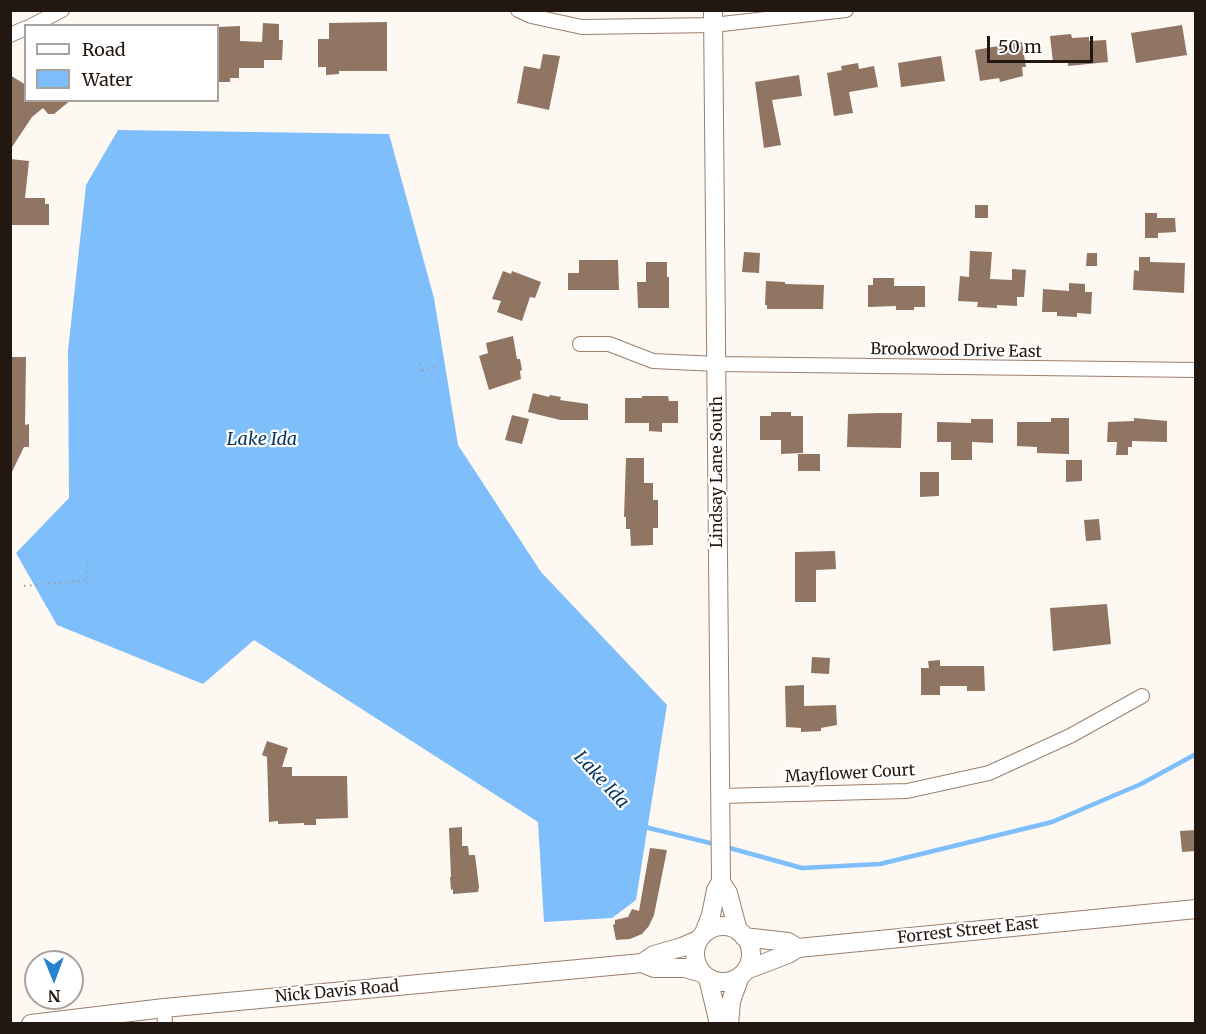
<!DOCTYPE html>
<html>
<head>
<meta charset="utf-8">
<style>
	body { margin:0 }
	#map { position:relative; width:1206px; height:1034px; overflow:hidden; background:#fef8f3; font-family:Merriweather,serif }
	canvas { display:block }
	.frame { position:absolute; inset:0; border:12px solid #231811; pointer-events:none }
	.legend { position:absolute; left:24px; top:24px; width:195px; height:78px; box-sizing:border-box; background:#fff; border:2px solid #a7a3a0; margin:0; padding:8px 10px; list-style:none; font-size:18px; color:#231811 }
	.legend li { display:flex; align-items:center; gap:12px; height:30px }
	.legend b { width:30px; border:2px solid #a7a3a0 }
	.north { position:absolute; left:24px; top:950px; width:60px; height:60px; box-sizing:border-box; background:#fff; border:2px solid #a7a3a0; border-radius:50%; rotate:179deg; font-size:16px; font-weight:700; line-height:24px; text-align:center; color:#231811 }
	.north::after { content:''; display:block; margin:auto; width:21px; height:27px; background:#2582ce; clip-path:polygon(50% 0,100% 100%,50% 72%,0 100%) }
	.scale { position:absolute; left:987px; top:36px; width:106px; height:27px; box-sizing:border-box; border:3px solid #231811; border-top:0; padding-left:8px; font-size:18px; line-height:21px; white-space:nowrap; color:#231811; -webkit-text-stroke:4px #fff; paint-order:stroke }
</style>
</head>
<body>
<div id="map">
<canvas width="1206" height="1034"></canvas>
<div class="frame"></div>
<ul class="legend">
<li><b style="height:8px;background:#fff"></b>Road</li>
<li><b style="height:16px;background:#7ebefb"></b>Water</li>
</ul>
<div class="north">N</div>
<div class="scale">50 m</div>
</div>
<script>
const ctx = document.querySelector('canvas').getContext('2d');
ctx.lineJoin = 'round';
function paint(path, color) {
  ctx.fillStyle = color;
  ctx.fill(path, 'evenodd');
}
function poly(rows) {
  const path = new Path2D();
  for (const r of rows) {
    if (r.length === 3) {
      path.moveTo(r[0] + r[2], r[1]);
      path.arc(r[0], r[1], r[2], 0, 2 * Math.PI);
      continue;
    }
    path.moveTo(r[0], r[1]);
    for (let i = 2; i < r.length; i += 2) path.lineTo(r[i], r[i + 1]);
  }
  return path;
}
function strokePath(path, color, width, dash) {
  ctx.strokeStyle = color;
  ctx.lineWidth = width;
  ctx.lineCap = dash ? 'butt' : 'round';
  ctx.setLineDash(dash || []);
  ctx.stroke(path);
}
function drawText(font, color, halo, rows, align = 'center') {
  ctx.font = font + ' Merriweather,serif';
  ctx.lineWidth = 4.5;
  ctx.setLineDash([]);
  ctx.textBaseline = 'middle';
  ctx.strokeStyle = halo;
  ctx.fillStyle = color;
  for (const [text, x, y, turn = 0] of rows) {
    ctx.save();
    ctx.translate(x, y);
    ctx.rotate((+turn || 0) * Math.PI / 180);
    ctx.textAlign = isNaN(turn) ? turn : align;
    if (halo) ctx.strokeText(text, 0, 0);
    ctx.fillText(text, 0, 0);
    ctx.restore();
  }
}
const water = poly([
	[118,130,389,134,434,298,458,445,541,572,667,705,636,900,612,918,544,922,538,822,254,640,203,684,57,625,16,553,69,498,68,351,86,185]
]);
const stream = poly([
	[645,827,718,845],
	[726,847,802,868,880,864,1052,822,1141,784,1196,754]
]);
const building = poly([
	[387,22,387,71,339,71,339,74,326,75,326,67,318,67,318,39,329,39,329,23],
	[263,23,279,24,279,40,283,40,282,60,264,60,264,68,239,68,239,78,230,78,230,82,218,82,218,27,240,26,240,41,262,42],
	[1182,25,1187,55,1136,63,1131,33],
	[1071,34,1072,38,1089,37,1089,41,1106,40,1108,62,1068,66,1068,61,1053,62,1050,36],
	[1022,42,1026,67,1022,67,1023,76,1000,82,999,78,980,81,975,50],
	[543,54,560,56,549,110,517,103,524,66,540,69],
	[941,56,945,81,901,87,898,63],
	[858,63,859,69,874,66,878,87,849,92,853,113,834,116,827,73,842,70,841,66],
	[10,75,26,85,26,100,71,100,54,114,48,114,43,108,32,117,10,150],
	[799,75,802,96,772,100,781,145,764,148,755,82],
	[10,159,29,161,25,198,45,198,45,204,49,204,49,225,10,225],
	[975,205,988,205,988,218,975,218],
	[1145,213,1157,213,1157,218,1175,218,1176,232,1158,233,1158,238,1145,238],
	[970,251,992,252,990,279,1012,280,1012,269,1026,270,1024,297,1017,297,1017,306,997,305,997,308,977,307,978,302,958,301,960,276,969,277],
	[744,252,760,253,759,273,742,272],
	[1087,253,1097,253,1097,266,1086,266],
	[1139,257,1150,257,1150,262,1185,263,1184,293,1133,290,1134,270,1139,271],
	[579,260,618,260,619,290,568,290,568,273,579,273],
	[646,262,667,262,667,277,669,277,669,308,638,308,637,282,646,282],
	[503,271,511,274,512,271,541,282,535,298,530,297,522,321,497,312,501,301,492,299],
	[873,278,894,278,894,286,925,286,925,307,914,307,914,310,896,310,896,306,868,307,868,285,873,285],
	[766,281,785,282,785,284,824,285,823,309,767,309,767,305,765,305],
	[1069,283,1085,284,1085,292,1092,292,1091,314,1077,313,1077,317,1057,316,1057,312,1042,312,1043,289,1069,291],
	[513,336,517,359,520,359,522,370,520,371,521,379,489,390,479,356,488,353,486,343],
	[10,357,26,357,25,425,29,424,29,447,24,447,10,476],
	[533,393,549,397,550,395,561,397,560,400,588,404,588,420,560,420,528,412],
	[642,396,668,396,669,401,678,401,678,423,662,423,662,432,649,431,649,423,625,423,625,398,642,398],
	[771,412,791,412,791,416,803,416,803,453,781,454,781,440,760,440,760,416,771,416],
	[880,413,902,413,901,448,847,447,848,414],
	[512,415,529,419,522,444,505,440],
	[1051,418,1069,418,1069,454,1037,453,1037,447,1017,446,1017,422,1051,422],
	[1134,418,1167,421,1167,442,1132,441,1132,447,1128,447,1128,455,1116,455,1117,442,1107,442,1108,422,1134,421],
	[971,419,993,419,993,443,972,442,972,460,951,460,951,442,937,442,937,422,971,423],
	[798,454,820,454,820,471,798,471],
	[626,458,644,458,644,483,653,483,653,500,658,500,658,528,653,528,653,545,631,546,630,529,626,529,626,517,624,517],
	[1066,460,1082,460,1082,481,1066,482],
	[920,472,939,472,939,496,920,497],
	[1099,519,1101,540,1086,541,1084,520],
	[835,551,836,569,816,570,816,602,795,602,795,552],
	[1107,604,1111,644,1053,651,1050,608],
	[812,657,830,658,829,674,811,673],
	[940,660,940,666,984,666,985,691,967,691,967,686,940,686,940,695,921,695,921,668,929,668,928,661],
	[804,685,804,706,836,705,837,725,821,728,821,731,801,732,801,728,786,727,785,686],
	[267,741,288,748,282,767,292,767,292,776,347,776,348,818,316,819,316,825,304,825,304,823,278,824,278,821,269,822,267,757,262,755],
	[462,827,462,846,468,846,469,855,475,855,479,887,478,892,453,894,453,889,451,890,450,877,451,877,449,828],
	[1196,830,1196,851,1182,852,1180,831],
	[650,848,667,850,654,915,649,926,642,934,630,939,616,940,613,925,615,924,615,920,628,917,632,909,639,911]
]);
const path = poly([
	[420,364,424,377],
	[422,370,438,366],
	[24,586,88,580,87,563]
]);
const street = poly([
	[518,10,531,16,582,27,713,25,846,10],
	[31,26,62,10],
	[10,35,26,28],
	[580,344,609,344,653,361,717,364,1196,370],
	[721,796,907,791,989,773,1070,736,1142,696],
	[164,1008,165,1024]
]);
const secondary = poly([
	[713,10,721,882,728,893,738,931],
	[723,954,28],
	[704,933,711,915,716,890,721,882],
	[744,937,788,942,798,948],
	[642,963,654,955,682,947,698,940],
	[746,970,788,954,798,948,1196,909],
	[708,978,719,1024],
	[31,1024,164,1008,642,963,654,968,685,968,702,973],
	[729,1024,731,1001,740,976]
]);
const streetNames = [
	["Brookwood Drive East",956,351,1],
	["Lindsay Lane South",717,472,-90],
	["Mayflower Court",850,774,-3],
	["Forrest Street East",968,931,-6],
	["Nick Davis Road",337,992,-5]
];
const waterNames = [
	["Lake Ida",262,440],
	["Lake Ida",601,780,47]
];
paint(water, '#7ebefb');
strokePath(stream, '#7ebefb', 4.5);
paint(building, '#8f7562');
strokePath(street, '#9a7f6c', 16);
strokePath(secondary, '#9a7f6c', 20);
strokePath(path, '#a49c96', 2, [1.5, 4.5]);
strokePath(street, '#fff', 14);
strokePath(secondary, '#fff', 18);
drawText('16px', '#231811', '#fff', streetNames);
drawText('italic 18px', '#06375e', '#fff', waterNames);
</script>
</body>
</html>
